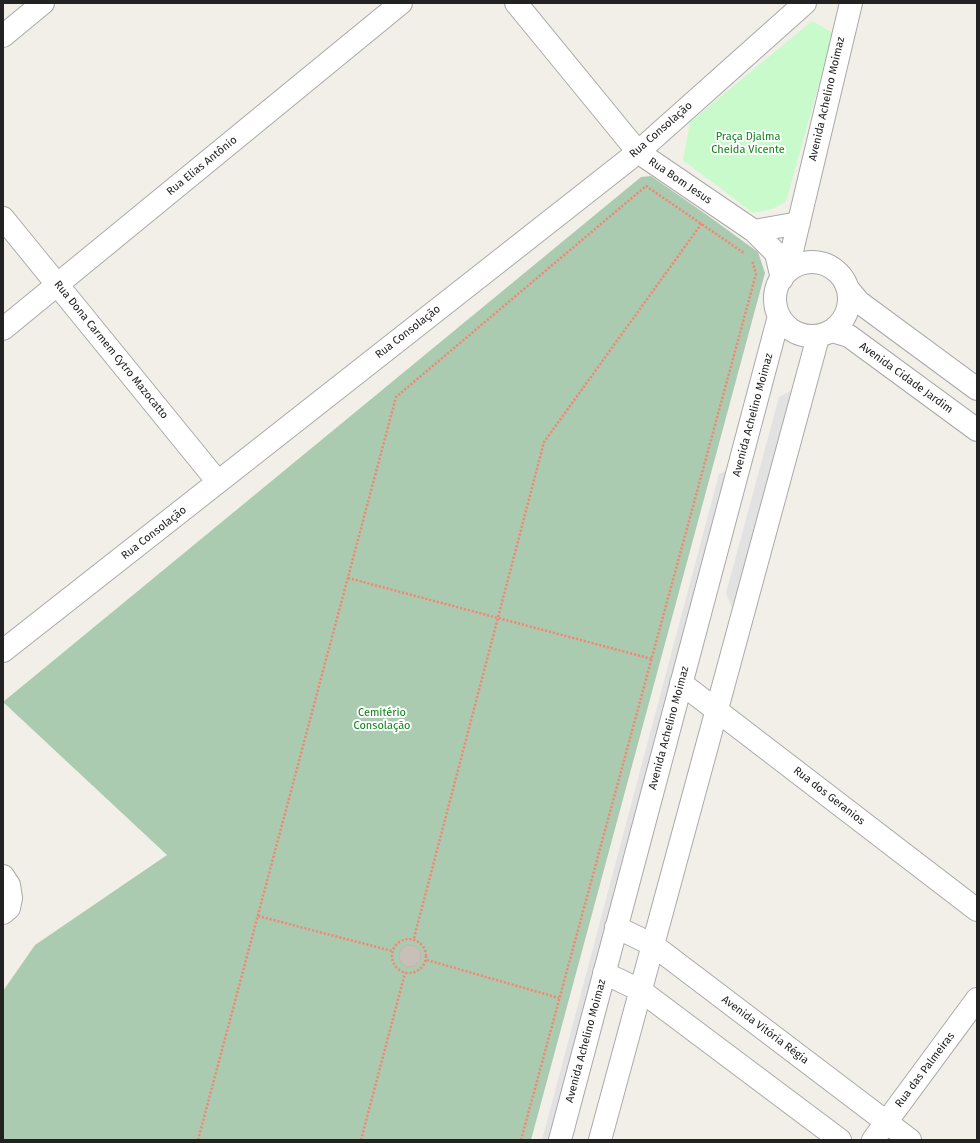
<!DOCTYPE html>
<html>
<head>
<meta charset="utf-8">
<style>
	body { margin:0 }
	#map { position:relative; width:980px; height:1143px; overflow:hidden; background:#f2efe9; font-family:"Fira Sans",sans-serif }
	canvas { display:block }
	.frame { position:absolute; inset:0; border:4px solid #222; pointer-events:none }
</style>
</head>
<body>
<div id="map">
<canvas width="980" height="1143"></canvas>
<div class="frame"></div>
</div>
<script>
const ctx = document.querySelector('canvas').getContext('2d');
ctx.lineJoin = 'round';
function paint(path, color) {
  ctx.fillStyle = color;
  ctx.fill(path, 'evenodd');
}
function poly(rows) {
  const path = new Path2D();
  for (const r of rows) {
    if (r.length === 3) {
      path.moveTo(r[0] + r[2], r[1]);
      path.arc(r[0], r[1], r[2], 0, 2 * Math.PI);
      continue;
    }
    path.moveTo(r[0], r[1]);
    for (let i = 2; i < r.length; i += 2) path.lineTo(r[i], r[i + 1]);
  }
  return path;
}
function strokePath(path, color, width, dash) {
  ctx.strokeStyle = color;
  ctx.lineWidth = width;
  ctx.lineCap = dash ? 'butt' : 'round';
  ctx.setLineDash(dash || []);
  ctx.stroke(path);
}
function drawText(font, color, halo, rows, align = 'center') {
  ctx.font = font + ' "Fira Sans",sans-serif';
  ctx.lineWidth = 4;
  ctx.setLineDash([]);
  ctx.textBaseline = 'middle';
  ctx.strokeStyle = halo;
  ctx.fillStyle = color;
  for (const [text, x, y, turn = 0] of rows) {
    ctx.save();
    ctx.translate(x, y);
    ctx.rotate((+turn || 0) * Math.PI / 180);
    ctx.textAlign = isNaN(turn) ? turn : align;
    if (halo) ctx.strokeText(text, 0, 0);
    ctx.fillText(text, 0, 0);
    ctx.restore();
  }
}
const cemetery = poly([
	[651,176,707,215,758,252,765,273,531,1140,3,1140,3,991,35,945,167,855,3,702,641,177]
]);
const park = poly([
	[812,21,833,33,786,202,772,209,753,213,683,160,690,122]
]);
const parking = poly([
	[792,390,733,610,726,593,779,397],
	[730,469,552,1140,542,1140,719,474]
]);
const building = poly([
	[410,956,11]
]);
const path = poly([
	[348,578,652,659],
	[258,916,392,951],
	[414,938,544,442,702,223],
	[409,956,17],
	[427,960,559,998],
	[198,1140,396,397,646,186,744,253],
	[361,1140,405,973],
	[521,1140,756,274,752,260]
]);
const minor = poly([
	[516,3,638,152,754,231,776,253,782,279],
	[3,36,43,3],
	[3,218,218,482],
	[754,231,799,223],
	[812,299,37],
	[787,272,851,3],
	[849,290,859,302,977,389],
	[3,329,401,3],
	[832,331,849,336,977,430],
	[3,651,638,152,805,3],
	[681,683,977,910],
	[3,876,9,885,11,898,9,908,3,913],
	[616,927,653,945,910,1140],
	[604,973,640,990,840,1140],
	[560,1140,779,316],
	[600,1140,818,337],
	[873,1140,977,999]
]);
const streetNames = [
	["Avenida Achelino Moimaz",827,99,-77],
	["Rua Consolação",661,130,-41],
	["Rua Elias Antônio",202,166,-39],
	["Rua Bom Jesus",680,181,34],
	["Rua Consolação",408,332,-38],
	["Rua Dona Carmem Cytro Mazocatto",111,350,51],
	["Avenida Cidade Jardim",906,378,36],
	["Avenida Achelino Moimaz",753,415,-75],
	["Rua Consolação",154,533,-38],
	["Avenida Achelino Moimaz",669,728,-75],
	["Rua dos Geranios",829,796,38],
	["Avenida Vitória Régia",765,1030,37],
	["Avenida Achelino Moimaz",586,1041,-75],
	["Rua das Palmeiras",925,1070,-53]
];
const parkNames = [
	["Praça Djalma",748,137],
	["Cheida Vicente",748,150],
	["Cemitério",382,713],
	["Consolação",382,726]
];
paint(cemetery, '#aacbaf');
paint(park, '#c8facc');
paint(parking, '#e2e2e2');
paint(building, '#c7bfb8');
strokePath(building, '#c4b6ab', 1);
strokePath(minor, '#a9a9a9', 24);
strokePath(path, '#fa8072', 2.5, [2, 2]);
strokePath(minor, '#fff', 22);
drawText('11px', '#222', '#fff', streetNames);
drawText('11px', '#0c8416', '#fff', parkNames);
</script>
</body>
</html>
